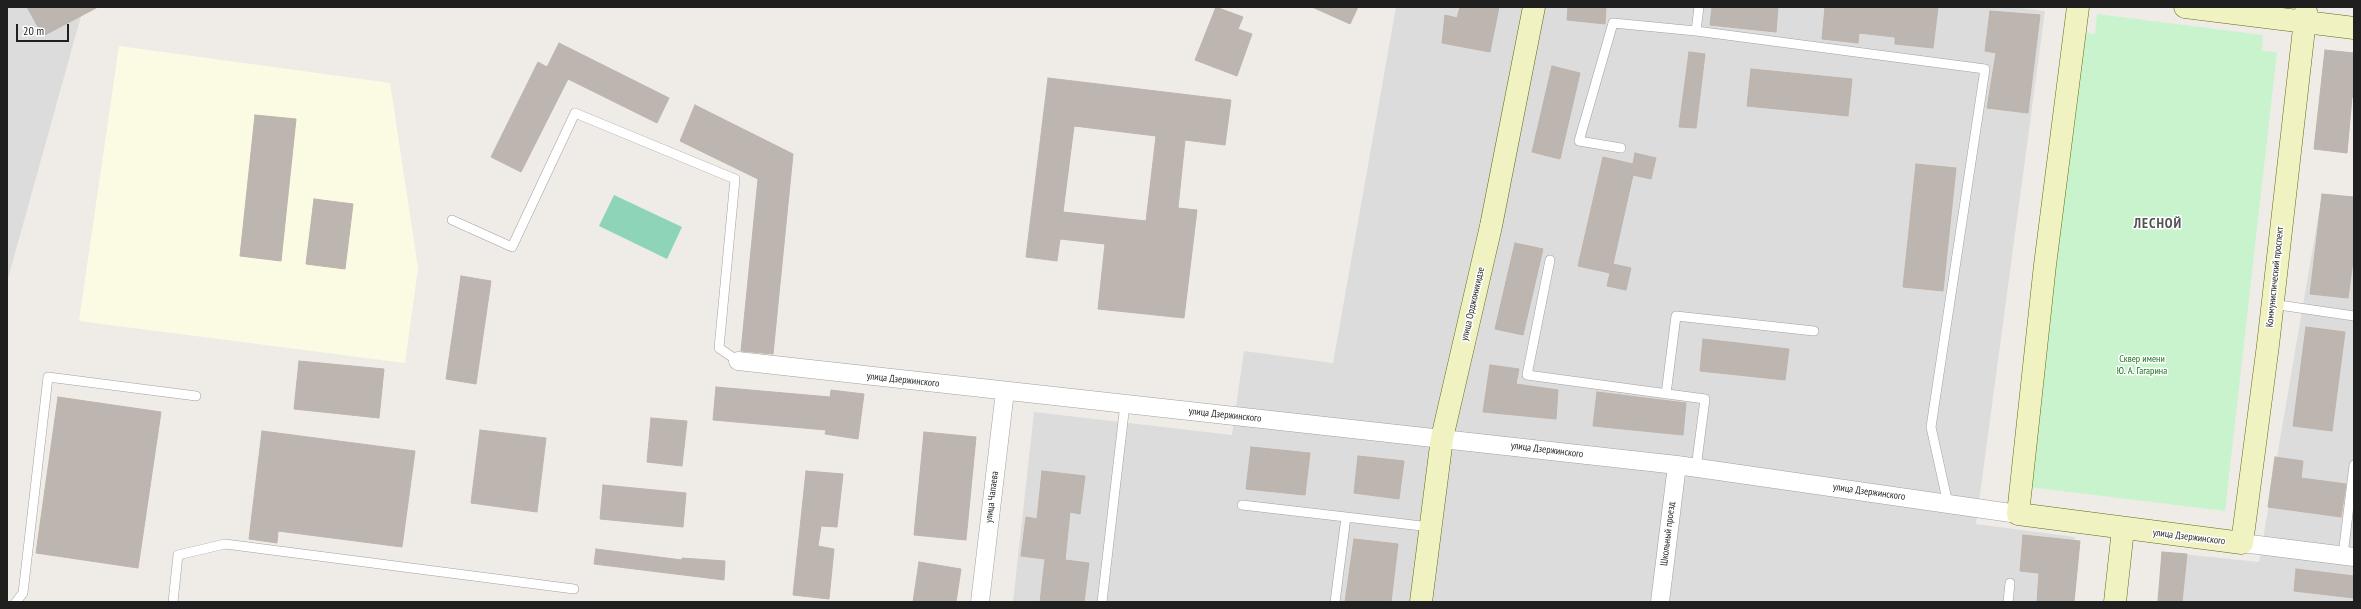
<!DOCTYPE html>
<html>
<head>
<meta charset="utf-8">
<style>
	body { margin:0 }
	#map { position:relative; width:2361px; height:609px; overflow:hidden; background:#efece7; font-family:"PT Sans Narrow",sans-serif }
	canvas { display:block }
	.frame { position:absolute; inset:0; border:8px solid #1f1f1f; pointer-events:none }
	.scale { position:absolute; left:16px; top:24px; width:53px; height:18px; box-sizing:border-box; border:2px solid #1f1f1f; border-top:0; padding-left:5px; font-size:12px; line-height:14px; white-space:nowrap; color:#1f1f1f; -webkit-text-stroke:3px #fff; paint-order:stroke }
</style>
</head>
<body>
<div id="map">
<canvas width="2361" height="609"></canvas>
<div class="frame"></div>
<div class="scale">20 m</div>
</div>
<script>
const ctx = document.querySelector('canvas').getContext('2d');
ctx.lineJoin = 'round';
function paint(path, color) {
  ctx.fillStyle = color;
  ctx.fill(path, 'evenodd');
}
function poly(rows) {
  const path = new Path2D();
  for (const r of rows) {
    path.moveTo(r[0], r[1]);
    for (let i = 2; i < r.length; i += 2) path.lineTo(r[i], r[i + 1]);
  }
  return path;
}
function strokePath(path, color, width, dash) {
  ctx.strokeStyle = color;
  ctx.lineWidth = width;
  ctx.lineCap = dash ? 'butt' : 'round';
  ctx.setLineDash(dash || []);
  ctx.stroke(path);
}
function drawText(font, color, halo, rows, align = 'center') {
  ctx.font = font + ' "PT Sans Narrow",sans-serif';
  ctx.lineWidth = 3;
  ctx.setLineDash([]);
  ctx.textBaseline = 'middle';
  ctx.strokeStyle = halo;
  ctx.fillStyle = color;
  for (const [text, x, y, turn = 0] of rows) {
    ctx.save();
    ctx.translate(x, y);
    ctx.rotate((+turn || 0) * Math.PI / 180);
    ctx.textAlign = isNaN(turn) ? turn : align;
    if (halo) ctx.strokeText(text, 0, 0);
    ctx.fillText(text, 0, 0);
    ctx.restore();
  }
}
const residential = poly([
	[7,7,76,7,81,16,7,282],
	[1396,7,2011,7,2045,11,1976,524,2075,537,2068,602,1013,602,1034,412,1232,435,1244,351,1333,363],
	[2322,194,2354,198,2354,602,2157,602,2162,552,2259,562]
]);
const education = poly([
	[119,46,390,83,418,268,405,363,79,321]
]);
const park = poly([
	[2097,14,2263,35,2262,51,2277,52,2225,511,2029,487,2081,32,2095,34]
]);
const pitch = poly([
	[614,195,682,227,667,259,599,226]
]);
const building = poly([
	[27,7,98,7,43,36,27,7],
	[1216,7,1243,17,1238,29,1252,34,1237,76,1195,60,1216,7],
	[1312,7,1358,7,1350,24,1312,7],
	[1460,7,1499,7,1490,52,1442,43,1445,15,1457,18,1460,7],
	[1568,7,1606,7,1605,24,1567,20,1568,7],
	[1712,7,1778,7,1776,32,1710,25,1712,7],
	[1825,7,1938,7,1933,48,1895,44,1895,37,1859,33,1858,43,1822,39,1825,7],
	[1990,11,2040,15,2028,113,1987,108,1996,53,1985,51,1990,11],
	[559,43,669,98,657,123,568,79,521,172,491,157,538,62,547,67,559,43],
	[2325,50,2354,53,2354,97,2352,97,2347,153,2314,149,2325,50],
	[1689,52,1705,54,1696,128,1679,127,1689,52],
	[1552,66,1580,73,1560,159,1532,152,1552,66],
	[1751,69,1852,79,1848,116,1747,106,1751,69],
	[1048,78,1231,100,1225,145,1185,140,1178,208,1197,210,1184,318,1098,309,1105,244,1060,239,1057,261,1026,257,1048,78],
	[1074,126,1156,136,1146,221,1063,212,1074,126],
	[695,105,793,154,773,354,741,351,758,179,680,141,695,105],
	[255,115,296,119,281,261,240,256,255,115],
	[1635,153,1656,158,1651,179,1633,175,1613,264,1631,268,1626,290,1607,286,1610,273,1578,266,1603,157,1633,164,1635,153],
	[1916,164,1956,168,1943,291,1903,287,1916,164],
	[2322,194,2354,197,2354,253,2348,298,2310,294,2322,194],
	[314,199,353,204,345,269,306,264,314,199],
	[1515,243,1543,249,1523,335,1495,329,1515,243],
	[461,276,491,281,476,384,446,379,461,276],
	[2306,327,2345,332,2332,431,2293,426,2306,327],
	[1703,339,1789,349,1785,380,1700,371,1703,339],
	[299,361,384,369,379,418,294,409,299,361],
	[1490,365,1519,369,1516,384,1558,390,1556,419,1483,412,1490,365],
	[716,387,830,397,831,390,864,394,858,439,825,434,826,430,713,420,716,387],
	[1597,392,1686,403,1683,435,1593,426,1597,392],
	[58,397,161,412,138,568,36,553,58,397],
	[651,418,687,421,682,466,647,462,651,418],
	[480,430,546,438,537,512,471,503,480,430],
	[262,431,415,451,402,547,278,531,277,543,249,539,262,431],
	[924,432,976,437,966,540,914,535,924,432],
	[1251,447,1310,453,1305,495,1246,489,1251,447],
	[1358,456,1404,461,1399,499,1354,493,1358,456],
	[2275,457,2303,461,2301,478,2346,484,2341,517,2268,507,2275,457],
	[806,471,843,474,837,527,821,526,818,546,834,549,829,599,793,595,806,471],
	[1042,471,1085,476,1080,514,1070,512,1065,560,1089,563,1084,602,1040,602,1045,559,1021,556,1026,517,1037,519,1042,471],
	[603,485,686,493,683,527,600,519,603,485],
	[2023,535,2080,541,2074,602,2037,602,2039,573,2020,571,2023,535],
	[1354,539,1398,544,1391,602,1345,602,1354,539],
	[596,549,682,560,682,558,725,561,724,580,594,564,596,549],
	[2162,552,2187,554,2182,602,2158,602,2162,552],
	[919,562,961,569,956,602,913,602,919,562],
	[2296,569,2354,576,2354,598,2294,591,2296,569]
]);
const lane = poly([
	[1696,31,1985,69,1931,427,1948,504],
	[1621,148,1579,141,1613,23,1696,31,1699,7],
	[452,220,512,247,575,113,735,179,719,348,738,361],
	[1550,260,1527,375,1705,399,1696,468],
	[2272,304,2354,316],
	[1666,394,1676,316,1814,331],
	[1242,505,1346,517,1335,602],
	[1346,517,1430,527],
	[2343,555,2354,465],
	[16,602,23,593,48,377,196,396],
	[173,602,178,555,225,544,574,589],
	[1102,602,1125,404],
	[2008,602,2010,583]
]);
const street = poly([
	[738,361,1677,465,2018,514],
	[2242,543,2354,557],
	[980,602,1005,391],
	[1660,602,1677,465]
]);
const secondary = poly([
	[2078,7,2045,265,2018,514,2242,543,2268,345,2306,11],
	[2185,7,2354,28],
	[1421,602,1442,438,1491,226,1534,7],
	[2115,602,2123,529]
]);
const streetNames = [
	["Коммунистический проспект",2275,277,-84],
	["улица Орджоникидзе",1473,304,-77],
	["улица Дзержинского",903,380,6],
	["улица Дзержинского",1225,415,6],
	["улица Дзержинского",1547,450,7],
	["улица Дзержинского",1869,492,8],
	["улица Чапаева",992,497,-83],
	["Школьный проезд",1668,534,-83],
	["улица Дзержинского",2189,537,7]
];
const parkNames = [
	["Сквер имени",2142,359],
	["Ю. А. Гагарина",2142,371]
];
const districtNames = [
	["ЛЕСНОЙ",2158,224]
];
paint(residential, '#dddcdc');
paint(education, '#fbfbe3');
paint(park, '#c9f3cd');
paint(pitch, '#8ed4b9');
paint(building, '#bcb5b0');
strokePath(building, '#bfb4ab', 1);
strokePath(lane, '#a0a0a0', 10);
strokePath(street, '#a0a0a0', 19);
strokePath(secondary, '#616a12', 23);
strokePath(lane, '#fff', 9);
strokePath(street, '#fff', 18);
strokePath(secondary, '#f0f2c1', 22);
drawText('10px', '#1f1f1f', '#fff', streetNames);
drawText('10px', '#197120', '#fff', parkNames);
ctx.letterSpacing = '1px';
drawText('bold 14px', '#525252', '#fff', districtNames);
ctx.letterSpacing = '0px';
</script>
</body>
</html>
